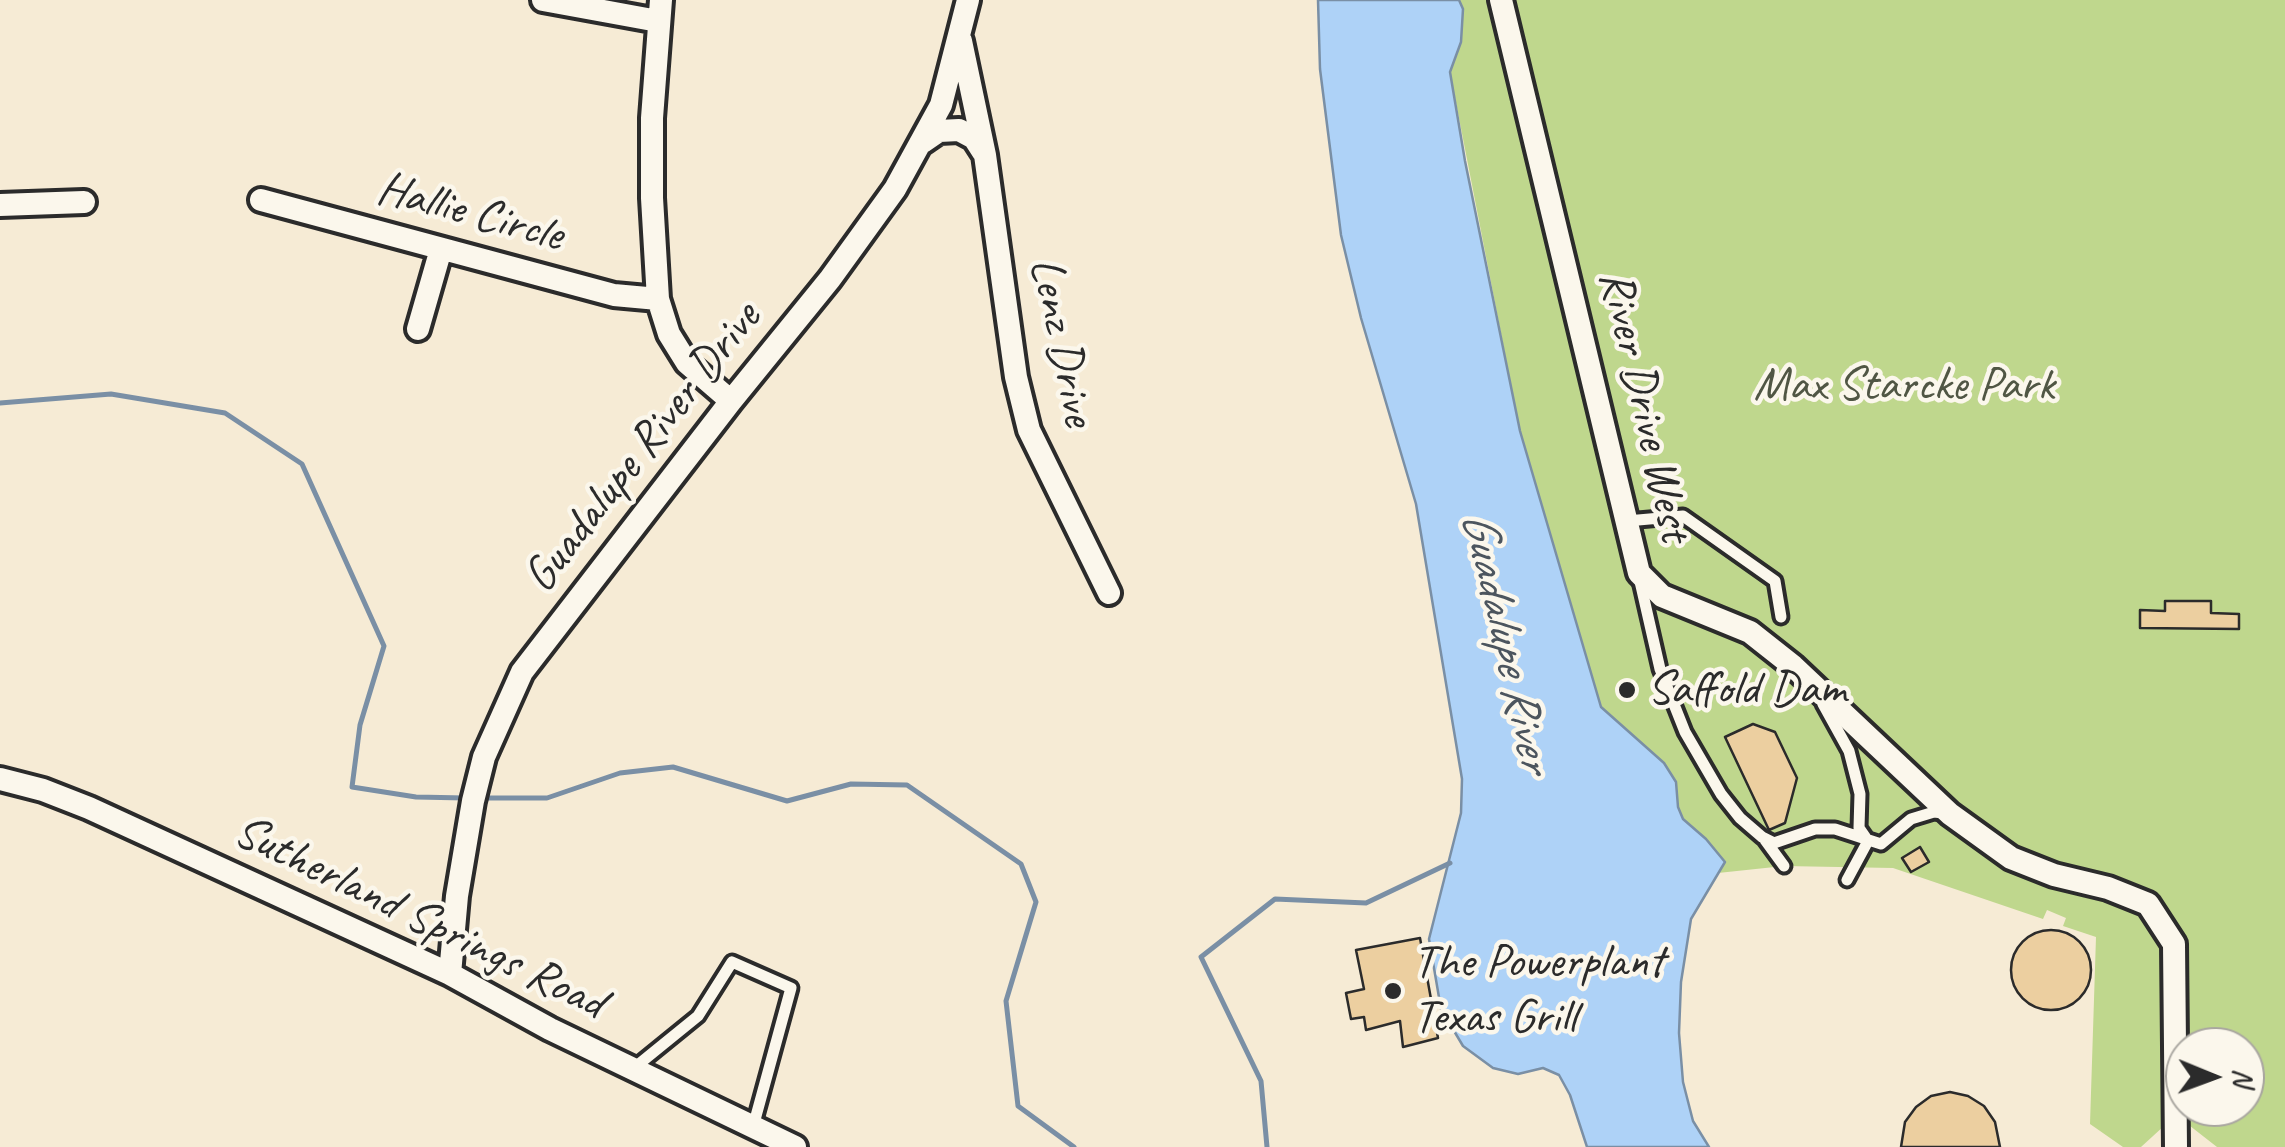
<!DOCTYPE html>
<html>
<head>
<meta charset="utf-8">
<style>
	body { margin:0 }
	#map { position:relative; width:2285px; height:1147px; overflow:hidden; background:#f6ebd5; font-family:Caveat,sans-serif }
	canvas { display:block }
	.north { position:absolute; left:2165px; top:1027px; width:100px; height:100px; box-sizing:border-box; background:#fbf7ec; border:2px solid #a8a59f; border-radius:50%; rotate:91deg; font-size:28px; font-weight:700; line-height:40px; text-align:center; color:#2b2b2b }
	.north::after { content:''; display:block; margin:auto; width:35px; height:45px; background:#2b2b2b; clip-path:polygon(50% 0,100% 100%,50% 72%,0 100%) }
</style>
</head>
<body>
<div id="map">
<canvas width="2285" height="1147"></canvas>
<div class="north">N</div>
</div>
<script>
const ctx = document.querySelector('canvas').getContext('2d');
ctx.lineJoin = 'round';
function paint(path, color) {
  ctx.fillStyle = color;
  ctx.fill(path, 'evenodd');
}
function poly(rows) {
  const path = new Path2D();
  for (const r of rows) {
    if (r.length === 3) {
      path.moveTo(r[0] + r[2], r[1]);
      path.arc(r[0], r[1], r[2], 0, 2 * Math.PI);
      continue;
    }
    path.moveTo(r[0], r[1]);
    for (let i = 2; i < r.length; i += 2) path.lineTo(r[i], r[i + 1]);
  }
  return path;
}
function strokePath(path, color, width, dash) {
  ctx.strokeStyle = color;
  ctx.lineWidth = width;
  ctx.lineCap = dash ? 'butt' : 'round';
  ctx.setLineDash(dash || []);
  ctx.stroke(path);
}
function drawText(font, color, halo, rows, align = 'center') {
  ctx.font = font + ' Caveat,sans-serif';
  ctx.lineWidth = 9;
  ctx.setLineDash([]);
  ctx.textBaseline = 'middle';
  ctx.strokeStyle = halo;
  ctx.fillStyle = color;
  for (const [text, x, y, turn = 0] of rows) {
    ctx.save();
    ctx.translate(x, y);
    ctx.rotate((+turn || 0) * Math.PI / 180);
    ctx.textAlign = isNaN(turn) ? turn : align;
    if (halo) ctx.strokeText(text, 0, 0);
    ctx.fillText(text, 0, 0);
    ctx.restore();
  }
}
const green = poly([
	[1459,0,2285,0,2285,1147,2217,1147,2176,1115,2141,1147,2123,1147,2090,1124,2096,937,2063,926,2066,918,2047,910,2043,919,1893,868,1784,866,1718,873,1725,862,1706,839,1683,819,1678,807,1676,782,1664,763,1601,707,1520,431,1450,72,1461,42,1463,9],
	[2185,1047,2245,1047,2245,1107,2185,1107]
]);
const water = poly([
	[1318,0,1459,0,1463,9,1461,42,1450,72,1465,161,1520,431,1601,707,1664,763,1676,782,1678,807,1683,819,1706,839,1725,862,1691,919,1681,982,1679,1033,1683,1082,1693,1121,1709,1147,1587,1147,1570,1095,1559,1075,1543,1068,1518,1074,1493,1068,1463,1046,1441,1009,1429,939,1461,813,1462,779,1416,504,1361,318,1341,235,1320,69,1318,0]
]);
const stream = poly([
	[0,403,111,394,225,413,302,464,384,646,360,725,352,787,416,797,465,798],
	[481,798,547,798,620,773,673,767,787,801,851,784,907,785,1021,864,1036,902,1006,1001,1018,1106,1074,1147],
	[1267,1147,1261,1081,1201,957,1275,899,1366,903,1450,863]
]);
const building = poly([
	[2165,601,2211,601,2211,613,2239,614,2239,629,2140,628,2140,610,2165,611,2165,601],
	[1753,724,1775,732,1797,778,1785,823,1769,830,1725,737,1753,724],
	[1920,847,1929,862,1911,872,1902,858,1920,847],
	[2051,970,40],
	[1420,938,1438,1038,1403,1047,1400,1021,1366,1030,1364,1017,1351,1019,1346,993,1364,989,1356,950,1420,938],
	[1950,1092,1968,1096,1984,1106,1995,1122,2000,1147,1901,1147,1905,1122,1916,1107,1931,1096,1950,1092]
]);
const lane = poly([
	[1627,521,1683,516,1775,581,1781,617],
	[1639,577,1660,669,1685,732,1721,794,1740,818,1762,837,1774,843,1815,829,1835,829,1881,844,1911,819,1934,812,1943,813],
	[1823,704,1849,751,1860,794,1859,828,1868,841,1847,880],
	[1765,840,1784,866],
	[634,1068,698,1016,732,962,791,988,753,1127]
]);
const street = poly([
	[543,0,658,21],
	[661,0,652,118,652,198,658,299,669,334,687,363,731,401],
	[1501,0,1639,573,1662,596,1750,632,1793,666,1950,814,2011,858,2054,875,2108,888,2148,904,2174,944,2176,1147],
	[961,41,985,155,1016,377,1029,430,1109,593],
	[923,142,939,131,959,130,974,138,983,152],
	[261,200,614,295,658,299],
	[0,205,84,202],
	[418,329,441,249],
	[0,779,43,790,89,808,450,974,550,1029,795,1147],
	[450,974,457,896,473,801,484,757,522,672,731,401,830,279,895,189,941,105,968,0]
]);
const markers = [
	[1627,690,10,"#2b2b2b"],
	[1393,991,10,"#2b2b2b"]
];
const streetNames = [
	["Hallie Circle",470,213,15],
	["Lenz Drive",1061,342,78],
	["River Drive West",1644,406,77],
	["Guadalupe River Drive",643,448,-52],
	["Sutherland Springs Road",419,918,26]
];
const parkNames = [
	["Max Starcke Park",1904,386]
];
const poiNames = [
	["Saffold Dam",1647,690],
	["The Powerplant",1413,963],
	["Texas Grill",1413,1018]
];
const waterNames = [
	["Guadalupe River",1505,641,77]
];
paint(green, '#bfd78d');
paint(water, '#aed2f7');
strokePath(water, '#7a8fa5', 2.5);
strokePath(stream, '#7a8fa5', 5);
paint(building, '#eccfa0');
strokePath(building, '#2b2b2b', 2.5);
strokePath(lane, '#2b2b2b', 19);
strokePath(street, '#2b2b2b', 30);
strokePath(lane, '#fbf7ec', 11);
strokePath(street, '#fbf7ec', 22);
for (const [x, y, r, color] of markers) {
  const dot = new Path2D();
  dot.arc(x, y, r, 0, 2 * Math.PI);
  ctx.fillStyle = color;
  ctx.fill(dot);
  strokePath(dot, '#fbf7ec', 4);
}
drawText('48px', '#2b2b2b', '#fbf7ec', streetNames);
drawText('48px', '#505644', '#fbf7ec', parkNames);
drawText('48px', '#2b2b2b', '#fbf7ec', poiNames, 'left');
drawText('italic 50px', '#4c555e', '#fbf7ec', waterNames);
</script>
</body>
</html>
